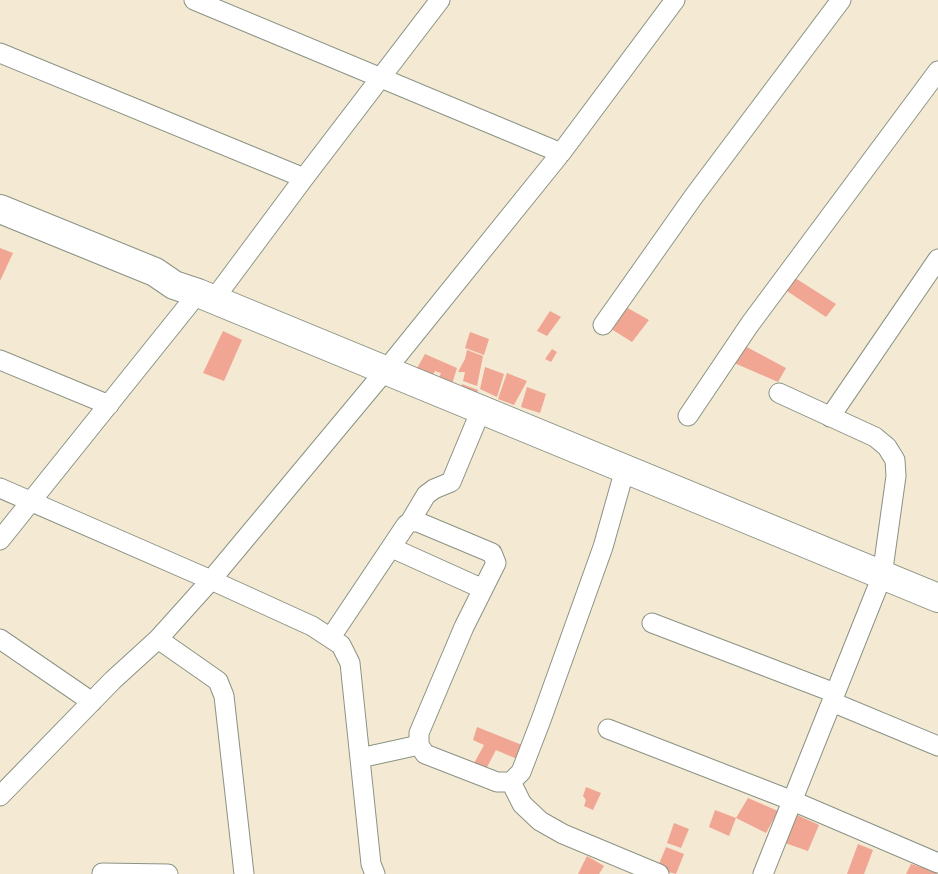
<!DOCTYPE html>
<html>
<head>
<meta charset="utf-8">
<style>
	body { margin:0 }
	canvas { display:block; background:#f4e9d3 }
</style>
</head>
<body>
<canvas width="938" height="874"></canvas>
<script>
const ctx = document.querySelector('canvas').getContext('2d');
ctx.lineJoin = 'round';
function paint(path, color) {
  ctx.fillStyle = color;
  ctx.fill(path, 'evenodd');
}
function poly(rows) {
  const path = new Path2D();
  for (const r of rows) {
    path.moveTo(r[0], r[1]);
    for (let i = 2; i < r.length; i += 2) path.lineTo(r[i], r[i + 1]);
  }
  return path;
}
function strokePath(path, color, width, dash) {
  ctx.strokeStyle = color;
  ctx.lineWidth = width;
  ctx.lineCap = dash ? 'butt' : 'round';
  ctx.setLineDash(dash || []);
  ctx.stroke(path);
}
const building = poly([
	[0,248,13,253,0,281],
	[792,276,836,304,826,317,784,289],
	[624,306,649,320,632,342,608,327],
	[550,311,561,317,547,336,537,331],
	[223,331,242,340,224,381,203,373],
	[470,332,489,339,484,355,465,348],
	[743,345,786,368,778,382,732,362],
	[552,349,557,352,551,362,545,359],
	[467,350,483,356,477,386,463,381,465,372,458,372,465,359],
	[425,354,457,368,451,387,438,380,441,373,435,371,431,378,416,370],
	[485,367,504,374,497,397,480,389],
	[507,373,527,381,514,405,498,399],
	[462,384,478,390,476,397,461,391],
	[527,387,546,394,540,413,521,407],
	[477,727,522,745,517,759,496,750,485,771,473,765,484,745,473,740],
	[586,787,601,793,593,810,584,806,586,800,583,796],
	[748,798,778,811,766,833,736,818],
	[715,810,736,818,729,836,709,827],
	[793,813,819,825,808,851,782,842],
	[674,823,689,829,681,848,667,843],
	[858,844,873,850,864,874,847,874],
	[666,847,684,854,676,874,657,869],
	[587,856,604,866,599,874,578,874],
	[911,864,933,871,938,874,906,874]
]);
const street = poly([
	[194,0,561,153],
	[0,53,304,178],
	[214,299,304,178,440,0],
	[603,325,694,196,841,0],
	[0,360,109,405],
	[688,416,750,324,938,71],
	[830,417,938,259],
	[0,488,211,580,312,626,341,645,350,663,371,864,375,874],
	[410,522,426,495,434,489,451,482,481,410],
	[0,540,198,293],
	[392,548,483,589],
	[652,623,835,693],
	[331,637,406,525,410,522,418,522,492,553,496,563,464,627,419,733,419,745,425,754,497,782,511,782,521,772,541,720,603,547,625,469],
	[0,639,92,702],
	[158,639,218,681,224,696,244,874],
	[832,702,938,746],
	[608,729,793,801,938,863],
	[360,758,419,745],
	[511,782,522,804,540,821,563,834,659,874],
	[0,796,113,680,158,639,211,580,385,371,561,153,675,0],
	[102,873,168,874],
	[763,874,882,576,896,476,895,460,887,447,875,437,779,393]
]);
const secondary = poly([
	[0,209,155,272,174,285,198,293,938,598]
]);
paint(building, '#f0a692');
strokePath(street, '#8a9384', 21);
strokePath(secondary, '#8a9384', 30);
strokePath(street, '#fff', 19);
strokePath(secondary, '#fff', 28);
</script>
</body>
</html>
